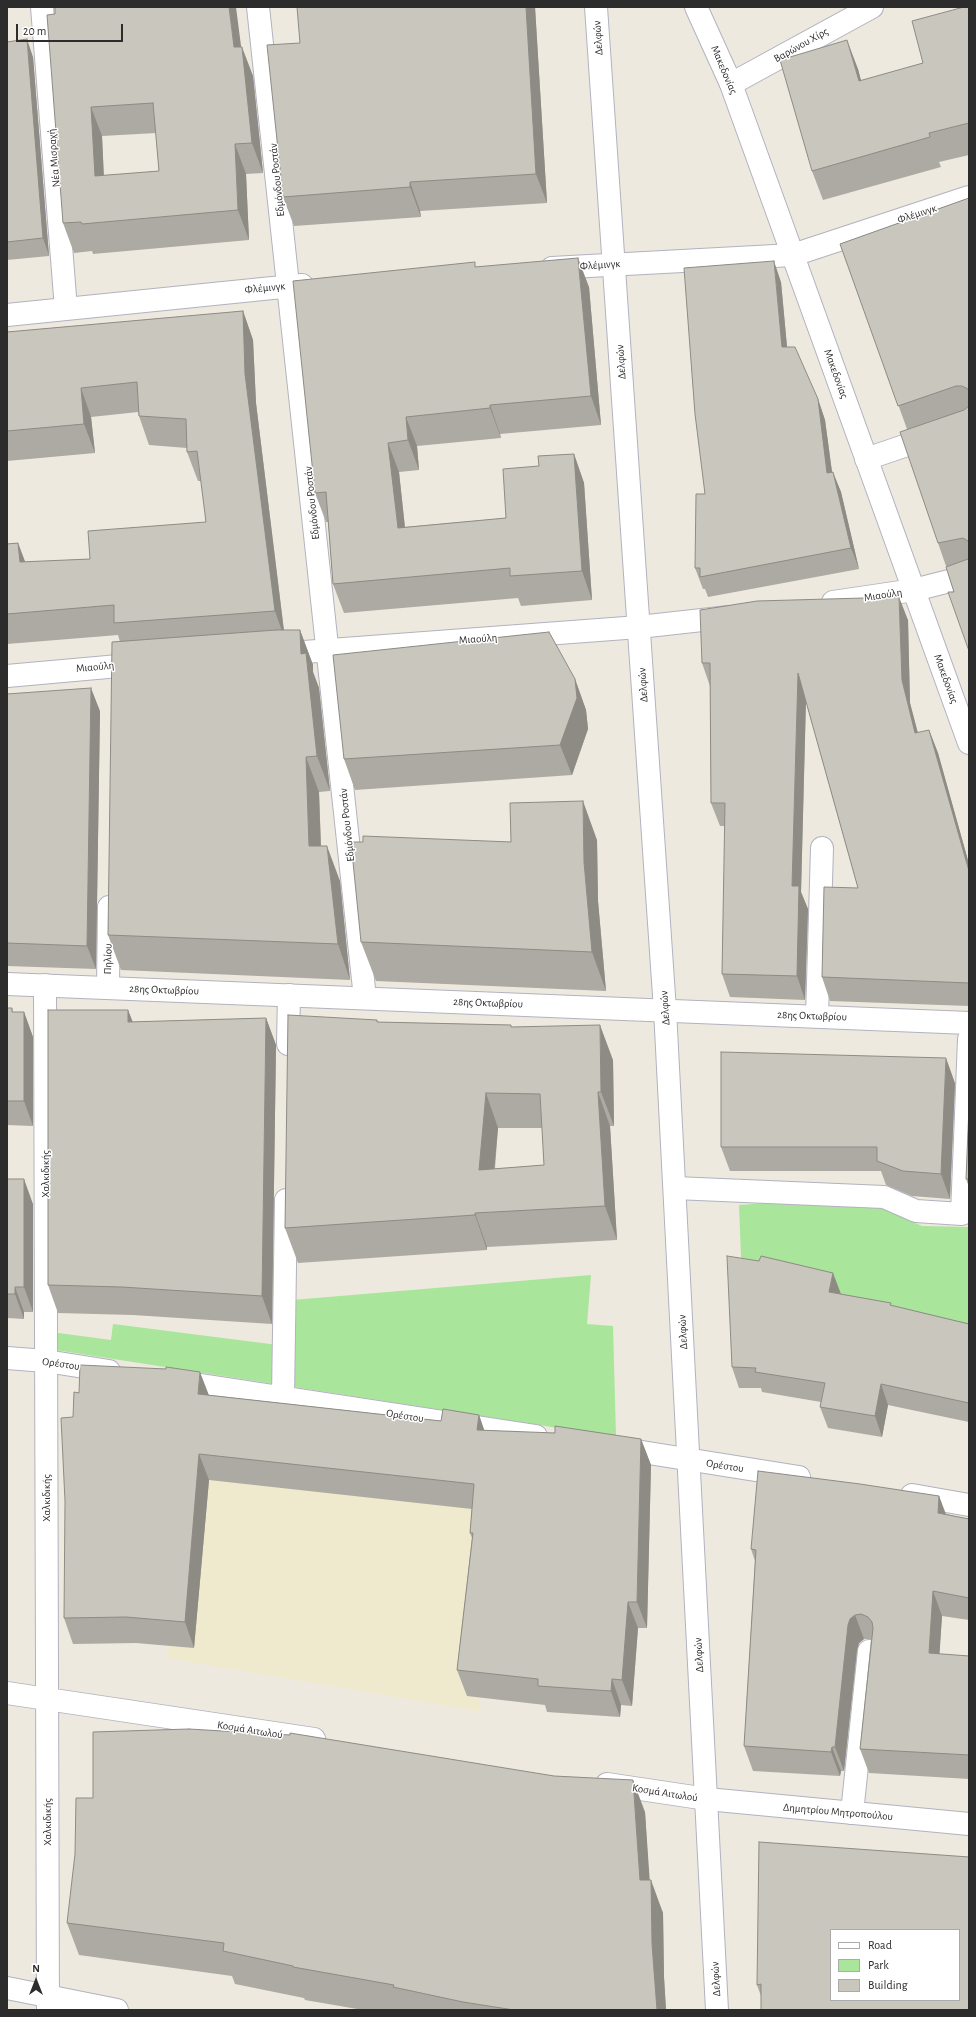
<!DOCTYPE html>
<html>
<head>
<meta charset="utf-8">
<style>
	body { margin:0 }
	#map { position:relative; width:976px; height:2017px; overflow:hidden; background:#eee9de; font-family:"Alegreya Sans",sans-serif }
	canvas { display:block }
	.frame { position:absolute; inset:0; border:8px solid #2c2c2c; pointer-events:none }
	.legend { position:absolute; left:830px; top:1929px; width:130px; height:72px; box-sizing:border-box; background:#fff; border:1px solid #ababab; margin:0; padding:5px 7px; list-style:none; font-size:12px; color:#2c2c2c }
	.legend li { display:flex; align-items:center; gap:8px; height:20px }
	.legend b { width:20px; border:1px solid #ababab }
	.north { position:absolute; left:16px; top:1961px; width:40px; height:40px; -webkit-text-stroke:3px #fff; paint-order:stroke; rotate:0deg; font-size:11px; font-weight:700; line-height:16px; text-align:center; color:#2c2c2c }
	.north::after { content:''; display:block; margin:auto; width:14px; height:18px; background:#2c2c2c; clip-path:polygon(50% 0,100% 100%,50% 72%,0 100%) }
	.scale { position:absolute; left:16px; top:24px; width:107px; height:18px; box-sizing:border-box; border:2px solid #2c2c2c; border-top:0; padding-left:5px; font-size:12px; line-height:14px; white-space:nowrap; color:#2c2c2c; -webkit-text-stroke:3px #fff; paint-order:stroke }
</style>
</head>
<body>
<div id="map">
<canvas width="976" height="2017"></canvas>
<div class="frame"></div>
<ul class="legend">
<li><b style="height:5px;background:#fff"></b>Road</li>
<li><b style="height:11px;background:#a9e59a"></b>Park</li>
<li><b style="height:11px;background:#c9c6bd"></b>Building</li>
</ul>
<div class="north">N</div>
<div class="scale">20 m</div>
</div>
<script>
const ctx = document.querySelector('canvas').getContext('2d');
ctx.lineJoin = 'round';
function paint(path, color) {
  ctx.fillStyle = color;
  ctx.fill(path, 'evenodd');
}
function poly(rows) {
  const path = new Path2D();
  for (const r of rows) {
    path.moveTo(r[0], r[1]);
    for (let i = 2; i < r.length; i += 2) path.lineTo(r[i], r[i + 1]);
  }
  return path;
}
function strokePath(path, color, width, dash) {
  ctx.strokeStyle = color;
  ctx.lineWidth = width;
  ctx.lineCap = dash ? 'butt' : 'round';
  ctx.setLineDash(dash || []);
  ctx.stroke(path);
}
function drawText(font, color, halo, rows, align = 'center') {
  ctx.font = font + ' "Alegreya Sans",sans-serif';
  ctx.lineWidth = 3;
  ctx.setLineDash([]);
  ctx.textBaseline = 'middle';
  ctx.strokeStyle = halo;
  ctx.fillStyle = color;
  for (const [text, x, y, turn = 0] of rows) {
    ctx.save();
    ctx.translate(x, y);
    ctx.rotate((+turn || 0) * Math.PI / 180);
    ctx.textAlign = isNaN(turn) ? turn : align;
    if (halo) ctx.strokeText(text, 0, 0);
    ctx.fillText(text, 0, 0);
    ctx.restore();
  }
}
const education = poly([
	[185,1399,508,1444,489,1596,479,1711,167,1658]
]);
const green = poly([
	[822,1199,880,1207,922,1226,969,1227,969,1343,742,1282,739,1205],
	[591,1275,587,1324,613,1326,616,1437,49,1349,51,1332,111,1340,113,1324,278,1345,280,1301]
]);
const pedestrian = poly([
	[817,1016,822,848],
	[675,1188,884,1197,916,1211,962,1214,969,1039],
	[852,1813,869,1651]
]);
const minor = poly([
	[42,7,66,309],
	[258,7,365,998],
	[731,84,872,7],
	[552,268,793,255,969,197],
	[7,315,302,285],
	[866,459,969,424],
	[833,602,914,590,969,576],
	[277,654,639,627,729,617],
	[7,676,141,664],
	[45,985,48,2010],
	[108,987,109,907],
	[288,1044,289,995],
	[7,1358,46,1361,109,1371],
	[175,1381,536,1436],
	[283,1397,286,1200],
	[617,1448,799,1477],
	[912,1495,969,1505],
	[7,1693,314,1739],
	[607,1784,707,1799,969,1824],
	[7,1988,117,2010]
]);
const tertiary = poly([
	[696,7,731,84,969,743],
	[7,984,969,1023]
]);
const secondary = poly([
	[596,7,665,1010,717,2010]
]);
const wall = poly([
	[535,7,547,203,420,211,421,217,294,226,283,197,300,43],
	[969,7,969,155,939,162,941,167,823,200,812,171,858,69,861,81,923,63],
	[55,14,241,47,253,76,263,173,246,174,249,240,93,254,92,251,74,253,63,223],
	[156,133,159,171,104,176,102,136],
	[7,42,33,57,49,256,7,260],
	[969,198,969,651,954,592,946,566,938,543,907,429,840,244],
	[476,267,589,287,601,425,500,434,501,438,417,446,419,470,399,472,405,527,506,518,539,466,574,454,584,483,592,600,521,606,518,598,344,613,333,584,328,522,326,522,315,493],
	[781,282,787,347,818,399,825,420,832,472,841,492,859,569,708,597,705,589,703,589,695,568,705,494],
	[243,311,253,340,256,403,284,630,300,630,313,665,313,672,319,688,330,791,319,792,321,846,340,881,350,980,121,970,108,935,120,642,118,635,7,644,7,544,18,543,25,562,90,559,206,522,201,481,198,481,187,452,187,448,149,445,139,416,138,412,91,417,95,453,7,461,7,332],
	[908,620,910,703,918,733,929,730,938,753,969,864,969,1006,830,1001,822,977,858,888,806,702,801,892,808,909,805,1000,730,997,722,974,725,826,720,826,711,803,710,686,702,663],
	[575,679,586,710,588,729,572,775,355,790,344,759],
	[7,694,100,711,96,969,7,966],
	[597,840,598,901,606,991,376,981,361,942,511,842],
	[7,1008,12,1008,13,1012,24,1012,33,1037,33,1126,7,1125],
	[128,1010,133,1022,266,1018,276,1045,272,1324,133,1315,58,1313,48,1285],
	[377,1020,378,1022,511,1025,511,1027,613,1060,614,1126,610,1126,617,1240,487,1247,487,1250,298,1263,285,1228],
	[498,1128,542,1128,544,1165,495,1169],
	[955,1083,950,1199,912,1196,886,1185,881,1171,730,1171,721,1147],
	[969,1107,969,1187,966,1179],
	[7,1179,33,1204,33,1312,24,1312,24,1319,7,1318],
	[840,1294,969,1324,969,1422,888,1405,882,1437,828,1428,820,1407,821,1402,762,1392,761,1388,739,1388,732,1367],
	[79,1393,209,1395,441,1421,479,1415,484,1430,641,1439,651,1465,647,1628,638,1628,632,1706,621,1705,620,1717,547,1712,545,1705,467,1696,457,1670,472,1538,470,1533,472,1509,209,1480,194,1648,136,1643,73,1644,64,1618,73,1417],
	[939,1496,946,1514,969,1519,969,1620,942,1616,939,1654,969,1656,969,1779,869,1773,860,1749,871,1639,864,1639,859,1643,857,1650,844,1771,841,1771,840,1776,753,1771,744,1746,755,1561,751,1549],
	[93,1798,645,1812,649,1880,663,1913,664,1977,666,2010,363,2010,305,2000,304,1998,235,1984,232,1976,79,1955,67,1923],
	[969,1857,761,1996,757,1985]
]);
const shadedWall = poly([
	[229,7,236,7,245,77,234,47],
	[526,7,535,7,547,203,536,174],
	[27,39,33,57,49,256,43,238],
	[847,40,858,69,869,111,859,81],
	[242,47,253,76,263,173,252,143],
	[91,107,102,136,105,206,95,176],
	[235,144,246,174,249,240,238,210],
	[410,182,420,211,421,217,410,187],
	[578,258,589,287,601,425,591,396],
	[774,261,781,282,789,368,782,347],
	[243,311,253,340,256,403,285,640,275,611,245,374],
	[81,388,91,417,95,453,84,424],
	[818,399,825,420,835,494,827,473],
	[490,405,500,434,501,438,490,408],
	[406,417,417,446,419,470,408,440],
	[388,443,399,472,408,557,398,528],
	[574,454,584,483,592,600,582,571],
	[833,472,841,492,859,569,851,548],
	[18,543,29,572,20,562],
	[899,597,908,620,910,703,924,757,915,733,902,680],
	[300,630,313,665,313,672,319,688,330,791,317,756,301,654],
	[798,673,806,696,801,892,808,909,805,1000,797,976,792,886],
	[575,679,586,710,588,729,572,775,560,745],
	[91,688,100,711,96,969,87,946],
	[929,730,938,753,969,864,969,871],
	[306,757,319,792,322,881,309,846],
	[583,801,597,840,598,901,606,991,592,952,584,862],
	[327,846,340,881,350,980,338,944],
	[128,1010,138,1037,128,1022],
	[24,1012,33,1037,33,1126,24,1101],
	[266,1018,276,1045,272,1324,262,1296],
	[600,1025,613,1060,614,1126,601,1092],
	[946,1058,955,1083,950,1199,941,1174],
	[598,1092,610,1126,617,1240,605,1206],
	[486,1093,498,1128,491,1204,479,1170],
	[24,1179,33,1204,33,1312,24,1287],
	[475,1213,487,1247,487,1250,475,1215],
	[833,1273,841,1294,829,1292],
	[15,1287,24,1312,24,1319,15,1294],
	[200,1372,210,1398,198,1394],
	[881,1384,888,1405,882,1437,875,1416],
	[479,1415,488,1441,477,1430],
	[641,1439,651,1465,647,1628,637,1602],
	[199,1454,209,1480,194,1648,185,1622],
	[939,1496,948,1521,938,1513],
	[933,1591,942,1616,938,1678,929,1653],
	[628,1602,638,1628,632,1706,622,1680],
	[855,1615,864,1639,859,1643,857,1650,844,1771,835,1747,848,1625,850,1619],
	[612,1679,621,1705,620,1717,611,1691],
	[832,1747,841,1771,840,1776,831,1752],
	[633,1780,645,1812,652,1913,640,1880],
	[651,1880,663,1913,664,1977,666,2010,657,2010,652,1944]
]);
const building = poly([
	[55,7,229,7,234,47,242,47,252,143,235,144,238,210,82,224,81,222,63,223,47,15,55,14,55,7],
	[153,103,159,171,95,176,91,107,153,103],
	[297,7,526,7,536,174,410,182,410,187,283,197,267,45,300,43,297,7],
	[964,7,969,7,969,123,929,133,930,137,812,171,780,60,847,40,859,81,923,63,912,21,964,7],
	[27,39,43,238,7,242,7,42,27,39],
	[969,198,969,391,968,389,962,386,956,386,898,406,840,244,969,198],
	[578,258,591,396,490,405,490,408,406,417,408,440,388,443,398,528,506,518,503,469,539,466,538,456,574,454,582,571,510,576,510,568,333,584,326,492,315,493,293,281,475,262,475,267,578,258],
	[774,261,782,347,795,347,818,399,827,473,833,472,851,548,700,577,700,568,695,568,696,494,705,494,695,414,684,268,774,261],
	[243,311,245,374,275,611,114,623,114,605,7,614,7,544,18,543,20,562,90,559,88,531,206,522,197,451,187,452,186,419,139,416,137,382,81,388,84,424,7,431,7,332,243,311],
	[969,406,969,542,968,541,963,538,938,543,900,432,964,410,969,406],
	[969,558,969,651,948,592,954,592,946,567,968,559,969,558],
	[899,597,902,680,915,733,929,730,969,871,969,983,822,977,824,887,858,888,798,673,792,886,799,886,797,976,722,974,725,803,711,803,710,663,702,663,700,610,757,601,899,597],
	[276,630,300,630,301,654,306,653,317,756,306,757,309,846,327,846,338,944,108,935,112,642,276,630],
	[549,632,575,679,577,698,560,745,344,759,333,655,549,632],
	[91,688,87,946,7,943,7,694,91,688],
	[583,801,584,862,592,952,361,942,351,842,363,842,363,836,511,842,510,803,583,801],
	[7,1008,12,1008,12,1012,24,1012,24,1101,7,1101,7,1008],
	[48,1010,128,1010,128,1022,266,1018,262,1296,122,1287,48,1285,48,1010],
	[288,1015,377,1020,377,1022,511,1025,511,1027,600,1025,601,1092,598,1092,605,1206,475,1213,475,1215,285,1228,288,1015],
	[486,1093,540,1094,544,1165,479,1170,486,1093],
	[721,1052,946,1058,941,1174,903,1171,877,1161,877,1147,721,1147,721,1052],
	[969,1107,969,1179,966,1179,969,1107],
	[7,1179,24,1179,24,1287,15,1287,15,1294,7,1294,7,1179],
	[727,1256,759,1261,761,1256,833,1273,829,1292,891,1303,890,1305,969,1324,969,1403,881,1384,875,1416,820,1407,825,1383,755,1372,756,1368,732,1367,727,1256],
	[80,1365,166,1369,166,1367,200,1372,198,1394,441,1421,443,1409,479,1415,477,1430,555,1433,555,1426,641,1439,637,1602,628,1602,622,1680,612,1679,611,1691,538,1686,538,1679,457,1670,473,1533,470,1533,474,1484,199,1454,185,1622,126,1617,64,1618,65,1501,61,1418,73,1417,74,1392,79,1393,80,1365],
	[758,1471,860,1484,939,1496,938,1513,969,1519,969,1598,933,1591,929,1653,969,1656,969,1755,860,1749,873,1628,872,1622,868,1617,861,1614,855,1615,850,1619,848,1625,835,1747,832,1747,831,1752,744,1746,756,1550,751,1549,758,1471],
	[189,1729,290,1735,290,1733,554,1776,633,1780,640,1880,651,1880,652,1944,657,2010,514,2010,463,2002,393,1987,394,1985,293,1967,293,1966,223,1951,224,1943,67,1923,75,1854,76,1798,93,1798,93,1732,189,1729],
	[759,1842,969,1857,969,2010,761,2010,761,1984,757,1985,759,1842],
	[831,1930,959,1930,959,2000,831,2000,831,1930]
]);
const streetNames = [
	["Δελφών",598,38,-94],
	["Βαρώνου Χίρς",801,45,-29],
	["Μακεδονίας",724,70,67],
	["Νέα Μισραχή",54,158,-95],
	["Εδμόνδου Ροστάν",277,180,-96],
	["Φλέμινγκ",917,214,-18],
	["Φλέμινγκ",600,265,-4],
	["Φλέμινγκ",265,288,-6],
	["Δελφών",621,362,-94],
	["Μακεδονίας",836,374,70],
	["Εδμόνδου Ροστάν",312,503,-96],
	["Μιαούλη",883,595,-9],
	["Μιαούλη",478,639,-4],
	["Μιαούλη",95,667,-5],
	["Μακεδονίας",946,679,70],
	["Δελφών",643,685,-94],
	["Εδμόνδου Ροστάν",347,825,-96],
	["Πηλίου",108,959,-89],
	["28ης Οκτωβρίου",164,990,2],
	["28ης Οκτωβρίου",488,1003,2],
	["Δελφών",665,1008,-94],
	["28ης Οκτωβρίου",812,1016,2],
	["Χαλκιδικής",46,1174,-90],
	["Δελφών",683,1332,-93],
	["Ορέστου",61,1364,8],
	["Ορέστου",405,1416,9],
	["Ορέστου",725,1466,9],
	["Χαλκιδικής",47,1498,-90],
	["Δελφών",699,1655,-93],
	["Κοσμά Αιτωλού",250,1730,9],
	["Κοσμά Αιτωλού",665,1793,9],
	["Δημητρίου Μητροπούλου",838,1812,5],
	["Χαλκιδικής",48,1822,-90],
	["Δελφών",716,1979,-93]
];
paint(education, '#efe9cd');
paint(green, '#a9e59a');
strokePath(pedestrian, '#b2b2c0', 24);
strokePath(minor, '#b2b2c0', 24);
strokePath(tertiary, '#b2b2c0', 24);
strokePath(secondary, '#b2b2c0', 24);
strokePath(pedestrian, '#fff', 22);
strokePath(minor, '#fff', 22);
strokePath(tertiary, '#fff', 22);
strokePath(secondary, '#fff', 22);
paint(wall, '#adaaa3');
paint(shadedWall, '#8d8b84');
paint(building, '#c9c6bd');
strokePath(building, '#8d8b84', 1);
drawText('11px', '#2c2c2c', '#fff', streetNames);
</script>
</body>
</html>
